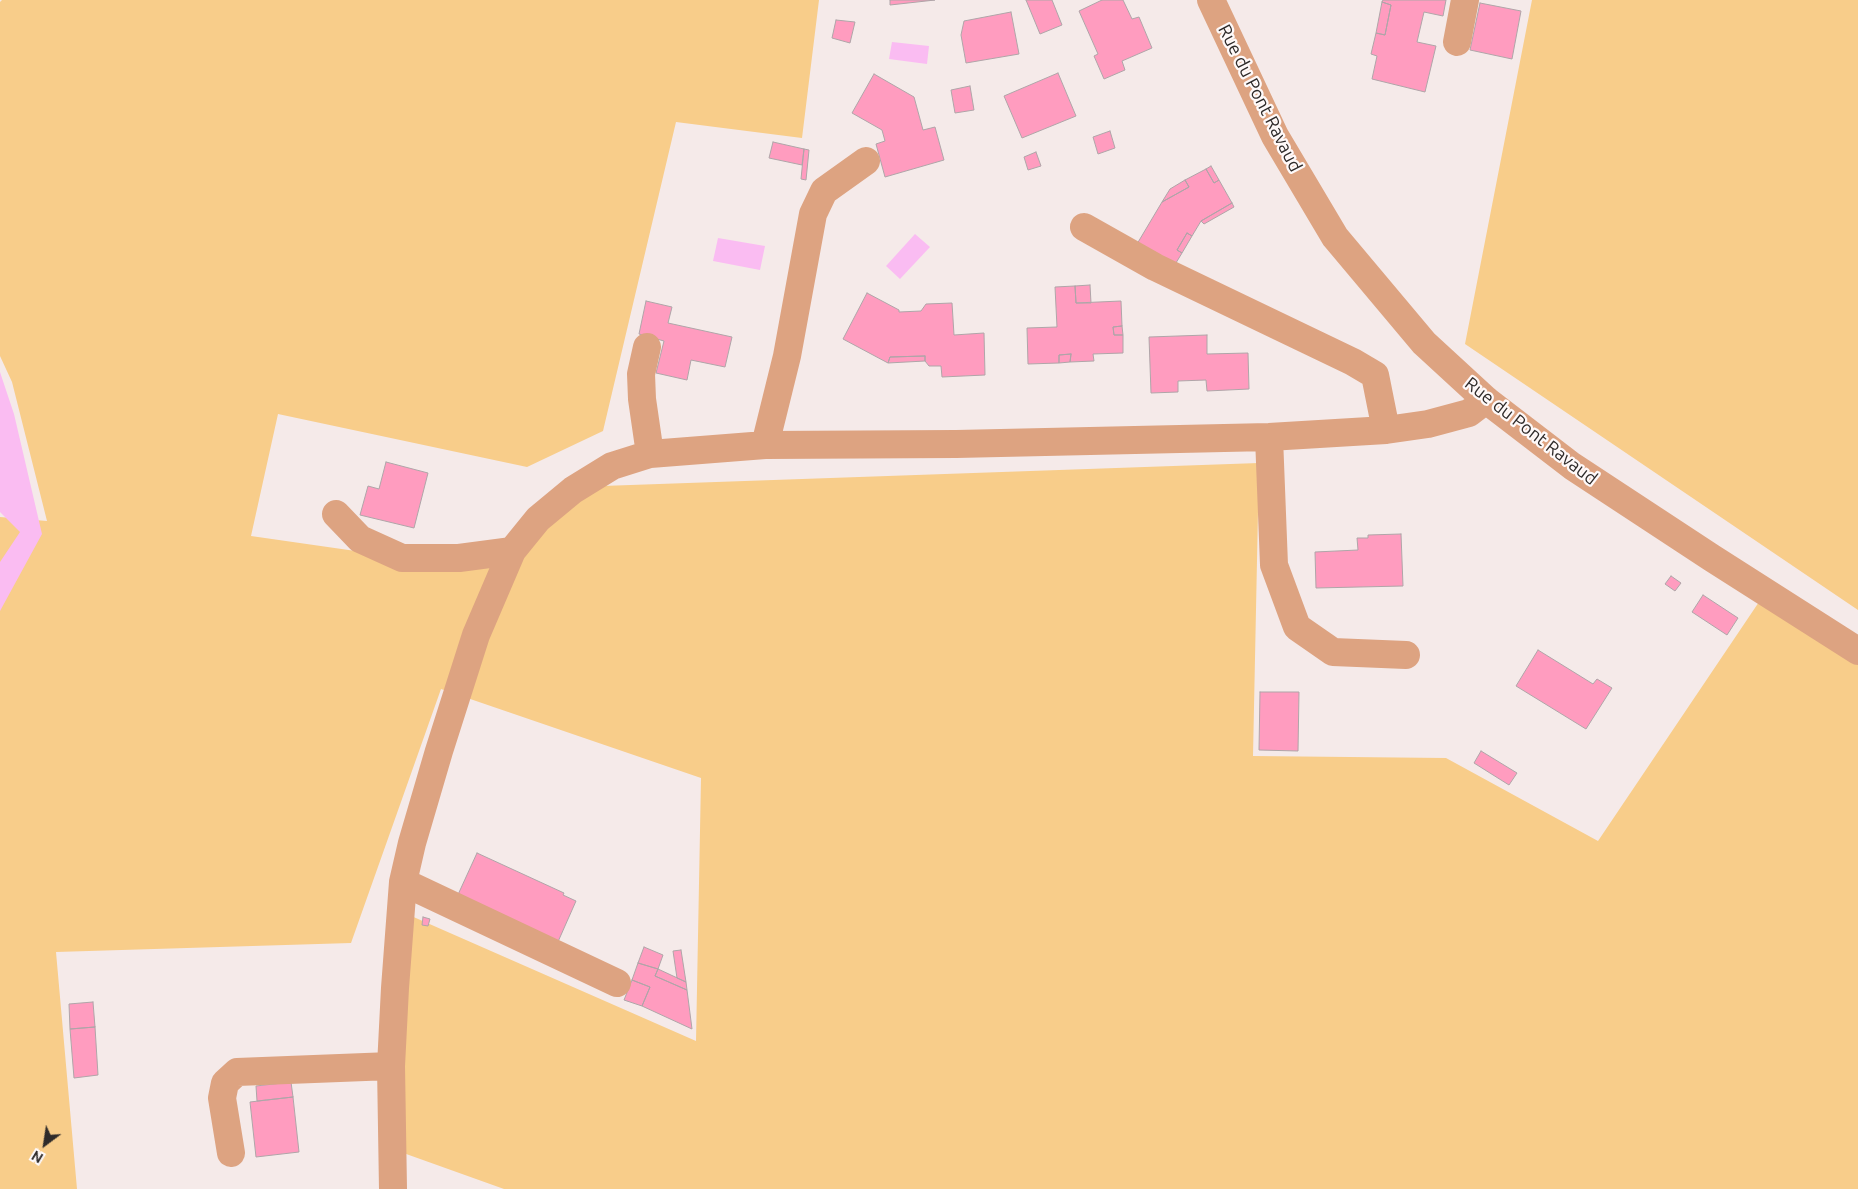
<!DOCTYPE html>
<html>
<head>
<meta charset="utf-8">
<style>
	body { margin:0 }
	#map { position:relative; width:1858px; height:1189px; overflow:hidden; background:#f5eae9; font-family:Ubuntu,sans-serif }
	canvas { display:block }
	.north { position:absolute; left:20px; top:1119px; width:50px; height:50px; -webkit-text-stroke:4px #fef9f9; paint-order:stroke; rotate:211deg; font-size:14px; font-weight:700; line-height:20px; text-align:center; color:#2f2b2a }
	.north::after { content:''; display:block; margin:auto; width:18px; height:22px; background:#2f2b2a; clip-path:polygon(50% 0,100% 100%,50% 72%,0 100%) }
</style>
</head>
<body>
<div id="map">
<canvas width="1858" height="1189"></canvas>
<div class="north">N</div>
</div>
<script>
const ctx = document.querySelector('canvas').getContext('2d');
ctx.lineJoin = 'round';
function paint(path, color) {
  ctx.fillStyle = color;
  ctx.fill(path, 'evenodd');
}
function poly(rows) {
  const path = new Path2D();
  for (const r of rows) {
    path.moveTo(r[0], r[1]);
    for (let i = 2; i < r.length; i += 2) path.lineTo(r[i], r[i + 1]);
  }
  return path;
}
function strokePath(path, color, width, dash) {
  ctx.strokeStyle = color;
  ctx.lineWidth = width;
  ctx.lineCap = dash ? 'butt' : 'round';
  ctx.setLineDash(dash || []);
  ctx.stroke(path);
}
function drawText(font, color, halo, rows, align = 'center') {
  ctx.font = font + ' Ubuntu,sans-serif';
  ctx.lineWidth = 4.5;
  ctx.setLineDash([]);
  ctx.textBaseline = 'middle';
  ctx.strokeStyle = halo;
  ctx.fillStyle = color;
  for (const [text, x, y, turn = 0] of rows) {
    ctx.save();
    ctx.translate(x, y);
    ctx.rotate((+turn || 0) * Math.PI / 180);
    ctx.textAlign = isNaN(turn) ? turn : align;
    if (halo) ctx.strokeText(text, 0, 0);
    ctx.fillText(text, 0, 0);
    ctx.restore();
  }
}
const green = poly([
	[2,0,819,0,802,138,676,122,603,431,527,467,278,414,251,536,467,567,602,486,1259,463,1253,756,1446,758,1598,841,1763,596,1858,654,1858,1189,504,1189,395,1150,409,915,696,1041,701,778,441,689,351,943,56,952,77,1189,0,1189,0,517,47,521,12,382,0,356,0,2],
	[1532,0,1858,0,1858,610,1465,344]
]);
const water = poly([
	[892,42,929,46,927,64,889,59],
	[915,234,930,247,900,279,886,266],
	[718,238,765,246,760,270,713,261],
	[0,372,14,414,42,534,0,611,0,562,20,532,0,512]
]);
const building = poly([
	[890,0,935,0,890,5,890,0],
	[1026,0,1052,0,1062,25,1040,34,1026,0],
	[1102,0,1123,0,1132,19,1139,17,1152,48,1122,61,1125,70,1104,79,1094,56,1098,54,1079,11,1102,0],
	[1383,0,1446,0,1443,16,1424,12,1417,42,1436,46,1425,92,1372,79,1377,56,1371,54,1376,33,1385,35,1391,5,1382,2,1383,0],
	[1382,2,1391,5,1385,35,1376,33,1382,2],
	[1480,3,1521,11,1512,59,1470,50,1480,3],
	[1011,12,1019,54,966,63,961,35,964,21,1011,12],
	[836,20,855,22,850,43,832,38,836,20],
	[1058,73,1076,116,1022,138,1004,96,1058,73],
	[874,74,914,97,923,130,935,127,944,160,885,177,876,144,885,141,882,130,852,113,874,74],
	[970,86,974,110,955,113,951,90,970,86],
	[1110,131,1115,148,1098,154,1093,137,1110,131],
	[773,142,804,149,802,165,769,158,773,142],
	[804,149,809,150,806,180,801,179,804,149],
	[1036,152,1041,166,1028,170,1024,157,1036,152],
	[1211,166,1219,180,1214,183,1206,169,1211,166],
	[1206,169,1214,183,1219,180,1232,203,1201,221,1192,236,1187,233,1177,250,1182,253,1171,271,1134,249,1162,202,1189,187,1185,180,1206,169],
	[1185,180,1189,187,1162,202,1170,189,1185,180],
	[1232,203,1234,207,1204,224,1201,221,1232,203],
	[1187,233,1192,236,1182,253,1177,250,1187,233],
	[1090,285,1091,303,1076,303,1075,286,1090,285],
	[1075,286,1076,303,1121,301,1122,326,1113,327,1114,335,1123,335,1123,353,1093,354,1094,361,1070,362,1071,354,1059,355,1059,363,1028,364,1027,328,1057,327,1055,287,1075,286],
	[867,293,899,310,899,312,921,311,926,304,952,303,954,335,984,333,985,375,942,377,941,366,929,366,925,361,925,356,890,357,888,363,843,339,867,293],
	[646,301,672,307,668,323,732,337,725,367,691,360,687,380,656,373,664,341,639,334,646,301],
	[1122,326,1123,335,1114,335,1113,327,1122,326],
	[1207,335,1207,354,1248,353,1249,389,1207,391,1206,380,1178,381,1178,392,1151,393,1149,337,1207,335],
	[1071,354,1070,362,1059,363,1059,355,1071,354],
	[925,356,925,361,888,363,890,357,925,356],
	[386,462,428,473,414,528,360,515,368,486,379,489,386,462],
	[1401,534,1403,586,1316,588,1315,552,1358,550,1357,538,1368,538,1368,535,1401,534],
	[1671,576,1681,583,1675,591,1665,584,1671,576],
	[1703,595,1738,618,1727,635,1692,612,1703,595],
	[1538,650,1593,684,1597,679,1612,688,1586,729,1516,686,1538,650],
	[1260,692,1299,692,1298,751,1259,750,1260,692],
	[1481,751,1517,773,1509,785,1474,763,1481,751],
	[477,853,564,893,563,895,576,901,557,944,456,899,477,853],
	[423,917,430,919,428,926,422,925,423,917],
	[644,947,663,955,658,969,638,963,644,947],
	[681,950,686,982,677,978,673,951,681,950],
	[638,963,658,969,655,976,687,990,692,1029,642,1006,650,987,632,980,638,963],
	[658,969,686,982,687,990,655,976,658,969],
	[632,980,650,987,642,1006,624,1000,632,980],
	[93,1002,95,1027,70,1029,69,1004,93,1002],
	[95,1027,98,1075,74,1078,70,1029,95,1027],
	[291,1082,293,1097,257,1101,256,1086,291,1082],
	[293,1097,299,1152,256,1157,250,1102,293,1097]
]);
const minor = poly([
	[1211,0,1275,136,1335,237,1424,343,1486,400,1572,466,1712,558,1858,651],
	[1457,42,1465,0],
	[1084,227,1155,267,1353,362,1375,375,1386,430],
	[647,347,641,374,642,399,650,454],
	[1269,437,1274,565,1297,627,1333,652,1406,655],
	[765,445,787,356,813,214,824,191,866,161],
	[336,514,360,539,402,558,459,558,512,551],
	[403,882,617,983],
	[231,1153,222,1098,225,1083,237,1072,391,1066],
	[393,1189,391,1066,395,988,403,882,412,843,439,751,476,635,512,551,538,519,573,490,612,466,650,454,765,445,956,444,1269,437,1386,430,1428,424,1469,413,1486,400]
]);
const streetNames = [
	["Rue du Pont Ravaud",1260,98,63],
	["Rue du Pont Ravaud",1531,431,38]
];
paint(green, '#f8cd8a');
paint(water, '#fabcf2');
paint(building, '#ff9cbf');
strokePath(building, '#afa5a8', 1);
strokePath(minor, '#dda381', 28);
drawText('18px', '#2f2b2a', '#fef9f9', streetNames);
</script>
</body>
</html>
